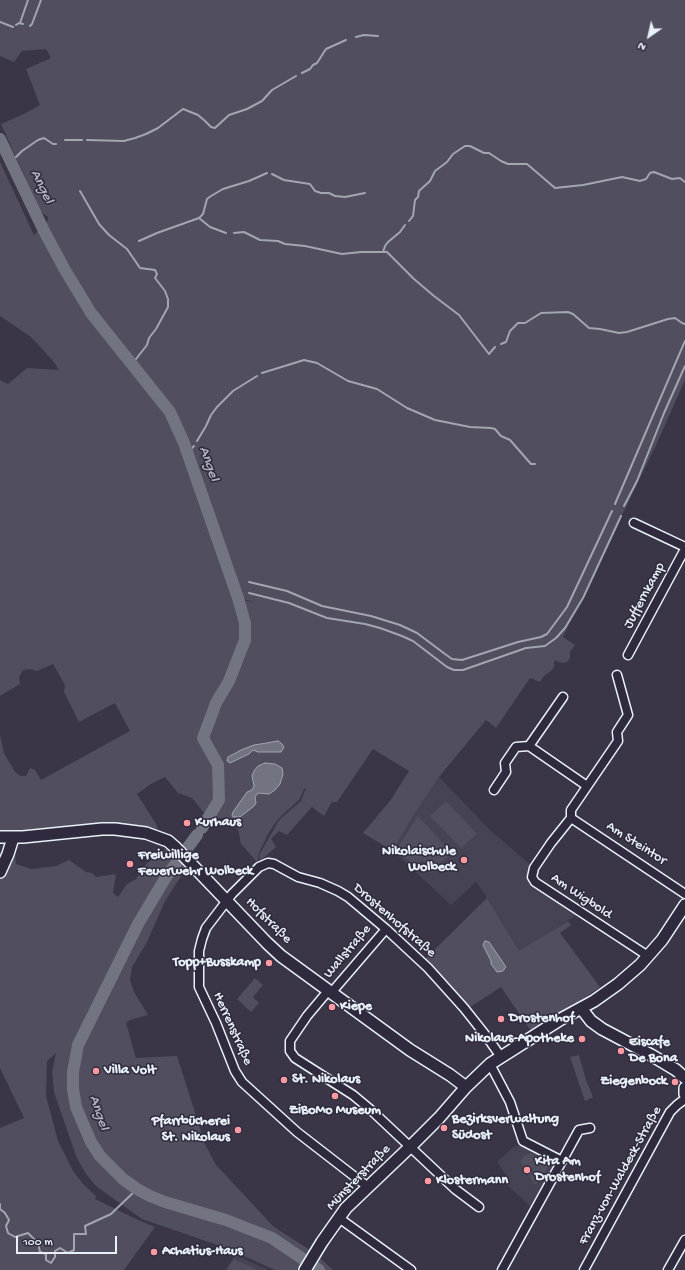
<!DOCTYPE html>
<html>
<head>
<meta charset="utf-8">
<style>
	body { margin:0 }
	#map { position:relative; width:685px; height:1270px; overflow:hidden; background:#3a3648; font-family:"Gochi Hand",sans-serif }
	canvas { display:block }
	.north { position:absolute; left:629px; top:16px; width:40px; height:40px; -webkit-text-stroke:3px #2f2a3d; paint-order:stroke; rotate:214deg; font-size:11px; font-weight:700; line-height:16px; text-align:center; color:#e8f1f8 }
	.north::after { content:''; display:block; margin:auto; width:14px; height:18px; background:#e8f1f8; clip-path:polygon(50% 0,100% 100%,50% 72%,0 100%) }
	.scale { position:absolute; left:16px; top:1236px; width:101px; height:18px; box-sizing:border-box; border:2px solid #e8f1f8; border-top:0; padding-left:5px; font-size:12px; line-height:14px; white-space:nowrap; color:#e8f1f8; -webkit-text-stroke:3px #2f2a3d; paint-order:stroke }
</style>
</head>
<body>
<div id="map">
<canvas width="685" height="1270"></canvas>
<div class="north">N</div>
<div class="scale">100 m</div>
</div>
<script>
const ctx = document.querySelector('canvas').getContext('2d');
ctx.lineJoin = 'round';
function paint(path, color) {
  ctx.fillStyle = color;
  ctx.fill(path, 'evenodd');
}
function poly(rows) {
  const path = new Path2D();
  for (const r of rows) {
    path.moveTo(r[0], r[1]);
    for (let i = 2; i < r.length; i += 2) path.lineTo(r[i], r[i + 1]);
  }
  return path;
}
function strokePath(path, color, width, dash) {
  ctx.strokeStyle = color;
  ctx.lineWidth = width;
  ctx.lineCap = dash ? 'butt' : 'round';
  ctx.setLineDash(dash || []);
  ctx.stroke(path);
}
function drawText(font, color, halo, rows, align = 'center') {
  ctx.font = font + ' "Gochi Hand",sans-serif';
  ctx.lineWidth = 3;
  ctx.setLineDash([]);
  ctx.textBaseline = 'middle';
  ctx.strokeStyle = halo;
  ctx.fillStyle = color;
  for (const [text, x, y, turn = 0] of rows) {
    ctx.save();
    ctx.translate(x, y);
    ctx.rotate((+turn || 0) * Math.PI / 180);
    ctx.textAlign = isNaN(turn) ? turn : align;
    if (halo) ctx.strokeText(text, 0, 0);
    ctx.fillText(text, 0, 0);
    ctx.restore();
  }
}
const built = poly([
	[439,777,489,829,534,868,532,877,581,912,519,952,484,893,476,882,451,905,393,851,413,816],
	[520,1145,556,1161,532,1208,505,1183,509,1179,497,1162,513,1147],
	[235,1255,262,1267,268,1270,226,1270]
]);
const green = poly([
	[0,0,685,0,685,380,656,445,563,637,575,645,570,652,570,658,567,662,563,663,558,662,556,660,554,662,554,667,551,671,544,676,540,682,530,678,496,728,486,720,439,777,413,816,393,851,363,833,390,801,409,771,373,749,337,802,332,802,324,816,312,807,287,835,279,831,271,839,276,847,260,861,259,855,270,836,279,820,301,801,306,788,304,789,299,800,278,819,268,834,258,855,258,863,241,844,238,829,223,818,209,819,192,798,178,793,165,777,151,784,137,794,156,824,158,829,147,828,0,832,0,735,4,753,15,772,21,776,26,776,30,768,35,770,41,780,130,731,115,703,79,722,64,692,65,685,53,664,37,671,30,669,23,670,19,677,20,684,0,696,0,380,8,384,27,368,59,370,53,361,31,337,0,316,0,162,34,235,48,220,48,217,41,212,1,124,26,113,40,105,26,69,51,58,46,49,22,51,14,62,0,56],
	[231,593,238,598,256,602,240,600,246,619,248,642,205,736,199,735,214,701,228,676,240,646,241,627],
	[278,741,258,752,253,750,249,754,230,763,228,762,241,750,260,743],
	[265,763,275,764,283,774,280,784,275,790,269,794,258,793,255,797,256,803,240,817,233,812,247,792,252,790,254,786],
	[446,801,477,834,461,848,430,816],
	[418,816,452,853,433,869,422,860,416,867,396,850],
	[166,849,169,849,187,867,165,901,147,942,132,967,130,980,134,992,148,1015,130,1020,126,1023,136,1058,177,1056,205,1144,216,1165,274,1227,310,1250,297,1270,275,1270,226,1248,142,1219,96,1186,86,1174,76,1156,54,1092,52,1072,56,1053,47,1061,46,1096,58,1141,73,1171,83,1184,96,1196,95,1199,138,1220,155,1227,124,1270,0,1270,0,1128,24,1118,0,1068,0,880,15,852,16,864,32,869,56,866,69,860,86,872,92,873,96,877,116,874,113,893,118,897,127,884,136,879,146,864],
	[487,898,519,951,568,921,571,925,560,933,600,987,587,996,531,1031,501,987,467,1009,425,959],
	[255,978,263,985,253,997,259,1003,251,1012,237,999],
	[579,1055,586,1080,593,1097,585,1101,570,1057],
	[532,1153,540,1158,544,1164,549,1164,550,1166,547,1169,542,1178,535,1185,520,1162,524,1156],
	[319,1257,333,1270,311,1270],
	[234,1259,247,1265,257,1270,226,1270]
]);
const water = poly([
	[278,741,282,744,284,747,281,752,258,752,253,750,249,754,232,762,230,763,227,761,228,757,241,750,254,745,278,741],
	[265,763,275,764,282,768,283,774,280,784,275,790,269,794,258,793,255,797,256,803,254,806,240,817,233,817,232,815,233,812,247,792,252,790,254,786,252,776,254,771,258,766,265,763],
	[485,941,489,942,506,967,503,971,497,972,491,964,491,961,483,945,485,941]
]);
const stream = poly([
	[0,22,13,27],
	[20,23,28,0],
	[16,25,19,23,23,24],
	[30,26,32,24,41,0],
	[356,37,364,35,378,36],
	[302,73,310,69,313,65,317,63,326,49,346,40],
	[65,140,82,140],
	[87,140,124,141,135,138,146,134,158,128,183,109,198,115,205,121,211,127,215,128,229,115,247,109,262,101,272,90,296,76],
	[11,162,22,151,38,140,44,138,53,144,56,144],
	[272,174,284,180,310,184,315,191,321,193,329,193,335,196,345,197,365,193],
	[80,191,99,224,109,235,127,249,140,268,155,270,157,274,155,278,165,291,168,299,168,307,156,329,149,338,147,345,132,364],
	[199,218,203,214,207,199,211,196,223,189,249,181,267,173],
	[409,221,413,216,415,200,418,197,419,191,430,181,435,171,447,162,453,154,465,146,470,146,484,153,489,153,501,161,508,164,527,164,555,188,583,185,622,177,640,181,646,179,650,173,654,172,672,179,680,178,685,182],
	[234,233,244,232,260,240,278,241,285,244,305,246,342,254,361,252,387,252,414,279,434,296,459,315,489,354,495,347],
	[139,241,157,233,199,218,210,227,226,233],
	[383,252,385,246,388,242,400,232,405,225],
	[501,344,506,342,510,331,518,323,525,323,541,313,568,312,573,314,589,328,600,329,619,333,627,332,668,319,675,318,682,323,685,324],
	[262,373,304,360,317,363,348,381,377,389,407,408,435,420,470,427,491,428,495,429,501,436,510,440,531,464,535,464],
	[197,441,206,426,211,415,217,407,233,391,257,376],
	[187,453,194,446],
	[615,504,685,341],
	[624,506,637,481,664,413,685,366],
	[231,579,236,579],
	[249,582,287,591,322,606,371,616,400,625,417,633,445,654,452,659,462,660,518,642,541,637,547,634,567,607,612,511],
	[236,592,240,592],
	[249,593,289,603,327,618,365,624,380,628,402,636,413,641,447,667,454,670,463,670,526,648,545,646,556,638,565,628,583,598,621,516],
	[0,1204,0,1209,5,1213,9,1220,6,1226,8,1233,15,1237,28,1233,38,1243,40,1252,46,1254,46,1260,51,1263,55,1257,55,1251,60,1248,68,1253,74,1250,74,1234,86,1234,85,1226,111,1214,137,1189]
]);
const river = poly([
	[0,139,44,231,65,270,91,313,170,412,184,443,238,598,245,623,245,640,229,681,216,703,203,738,218,765,219,800,202,828],
	[197,835,166,877,138,924,78,1045,73,1072,73,1089,76,1107,91,1142,100,1156,123,1179,137,1189,150,1196,165,1202,226,1220,272,1238,319,1270]
]);
const street = poly([
	[634,523,685,547],
	[628,655,685,549],
	[617,675,628,715,617,732,618,741,571,810,571,818,551,843,534,868,532,877,535,882,648,956],
	[529,746,563,697],
	[494,790,506,772,505,763,516,747,529,746,587,786],
	[571,818,685,894],
	[328,991,307,1016,290,1041,290,1051,295,1058,353,1095,371,1110,455,1189,479,1207],
	[331,993,386,929],
	[490,1064,510,1102,523,1141,562,1161],
	[368,1187,297,1132,242,1082,235,1071,216,1023,199,987,199,951,202,939,206,928,232,894,259,867,268,863,274,864,298,877,320,883,338,891,348,897,386,929,428,968,464,1008,487,1037,501,1057],
	[339,1218,411,1270],
	[502,1270,579,1130,590,1128],
	[584,1270,670,1112,677,1105,685,1099],
	[668,1270,685,1240]
]);
const secondary = poly([
	[0,837,23,837,102,829,115,829,146,833,168,841,176,848,267,943,281,956,410,1050,450,1075,466,1087],
	[0,872,8,854,13,838],
	[581,1008,591,1021,602,1029,651,1055,676,1070,685,1078],
	[685,1088,685,1094],
	[305,1270,322,1242,346,1208,410,1147,439,1118,466,1087,490,1064,501,1057,561,1019,594,1001,618,984,640,965,662,940,685,905]
]);
const markers = [
	[187,823,4,"#ff9aa2"],
	[464,860,4,"#ff9aa2"],
	[130,864,4,"#ff9aa2"],
	[269,963,4,"#ff9aa2"],
	[332,1007,4,"#ff9aa2"],
	[501,1019,4,"#ff9aa2"],
	[582,1039,4,"#ff9aa2"],
	[621,1051,4,"#ff9aa2"],
	[96,1071,4,"#ff9aa2"],
	[284,1080,4,"#ff9aa2"],
	[675,1082,4,"#ff9aa2"],
	[335,1096,4,"#ff9aa2"],
	[444,1128,4,"#ff9aa2"],
	[238,1130,4,"#ff9aa2"],
	[527,1170,4,"#ff9aa2"],
	[428,1181,4,"#ff9aa2"],
	[154,1252,4,"#ff9aa2"]
];
const streetNames = [
	["Juffernkamp",645,596,-62],
	["Am Steintor",636,844,33],
	["Am Wigbold",581,897,34],
	["Hofstraße",268,921,45],
	["Drostenhofstraße",394,921,41],
	["Wallstraße",348,952,-50],
	["Herrenstraße",232,1029,66],
	["Franz-von-Waldeck-Straße",621,1176,-61],
	["Münsterstraße",359,1178,-46]
];
const poiNames = [
	["Kurhaus",195,823],
	["Nikolaischule",456,852,"right"],
	["Wolbeck",456,868,"right"],
	["Freiwillige",138,856],
	["Feuerwehr Wolbeck",138,872],
	["Topp+Busskamp",261,963,"right"],
	["Kiepe",340,1007],
	["Drostenhof",509,1019],
	["Nikolaus-Apotheke",574,1039,"right"],
	["Eiscafe",629,1043],
	["De Bona",629,1059],
	["Villa Volt",104,1071],
	["St. Nikolaus",292,1080],
	["Ziegenbock",667,1082,"right"],
	["ZiBoMo Museum",335,1111,"center"],
	["Bezirksverwaltung",452,1120],
	["Südost",452,1136],
	["Pfarrbücherei",230,1122,"right"],
	["St. Nikolaus",230,1138,"right"],
	["Kita Am",535,1162],
	["Drostenhof",535,1178],
	["Klostermann",436,1181],
	["Achatius-Haus",162,1252]
];
const waterNames = [
	["Angel",41,187,64],
	["Angel",208,464,71],
	["Angel",98,1113,72]
];
paint(built, '#464354');
paint(green, '#504e5f');
paint(water, '#737482');
strokePath(water, '#a2a6b1', 1);
strokePath(stream, '#a2a6b1', 2);
strokePath(river, '#737482', 12);
strokePath(street, '#e8f1f8', 11);
strokePath(secondary, '#e8f1f8', 14);
strokePath(street, '#2f2a3d', 8);
strokePath(secondary, '#2f2a3d', 11);
for (const [x, y, r, color] of markers) {
  const dot = new Path2D();
  dot.arc(x, y, r, 0, 2 * Math.PI);
  ctx.fillStyle = color;
  ctx.fill(dot);
  strokePath(dot, '#2f2a3d', 1.5);
}
drawText('14px', '#e8f1f8', '#2f2a3d', streetNames);
drawText('bold 14px', '#e8f1f8', '#2f2a3d', poiNames, 'left');
drawText('italic 15px', '#aeb2bd', '#2f2a3d', waterNames);
</script>
</body>
</html>
